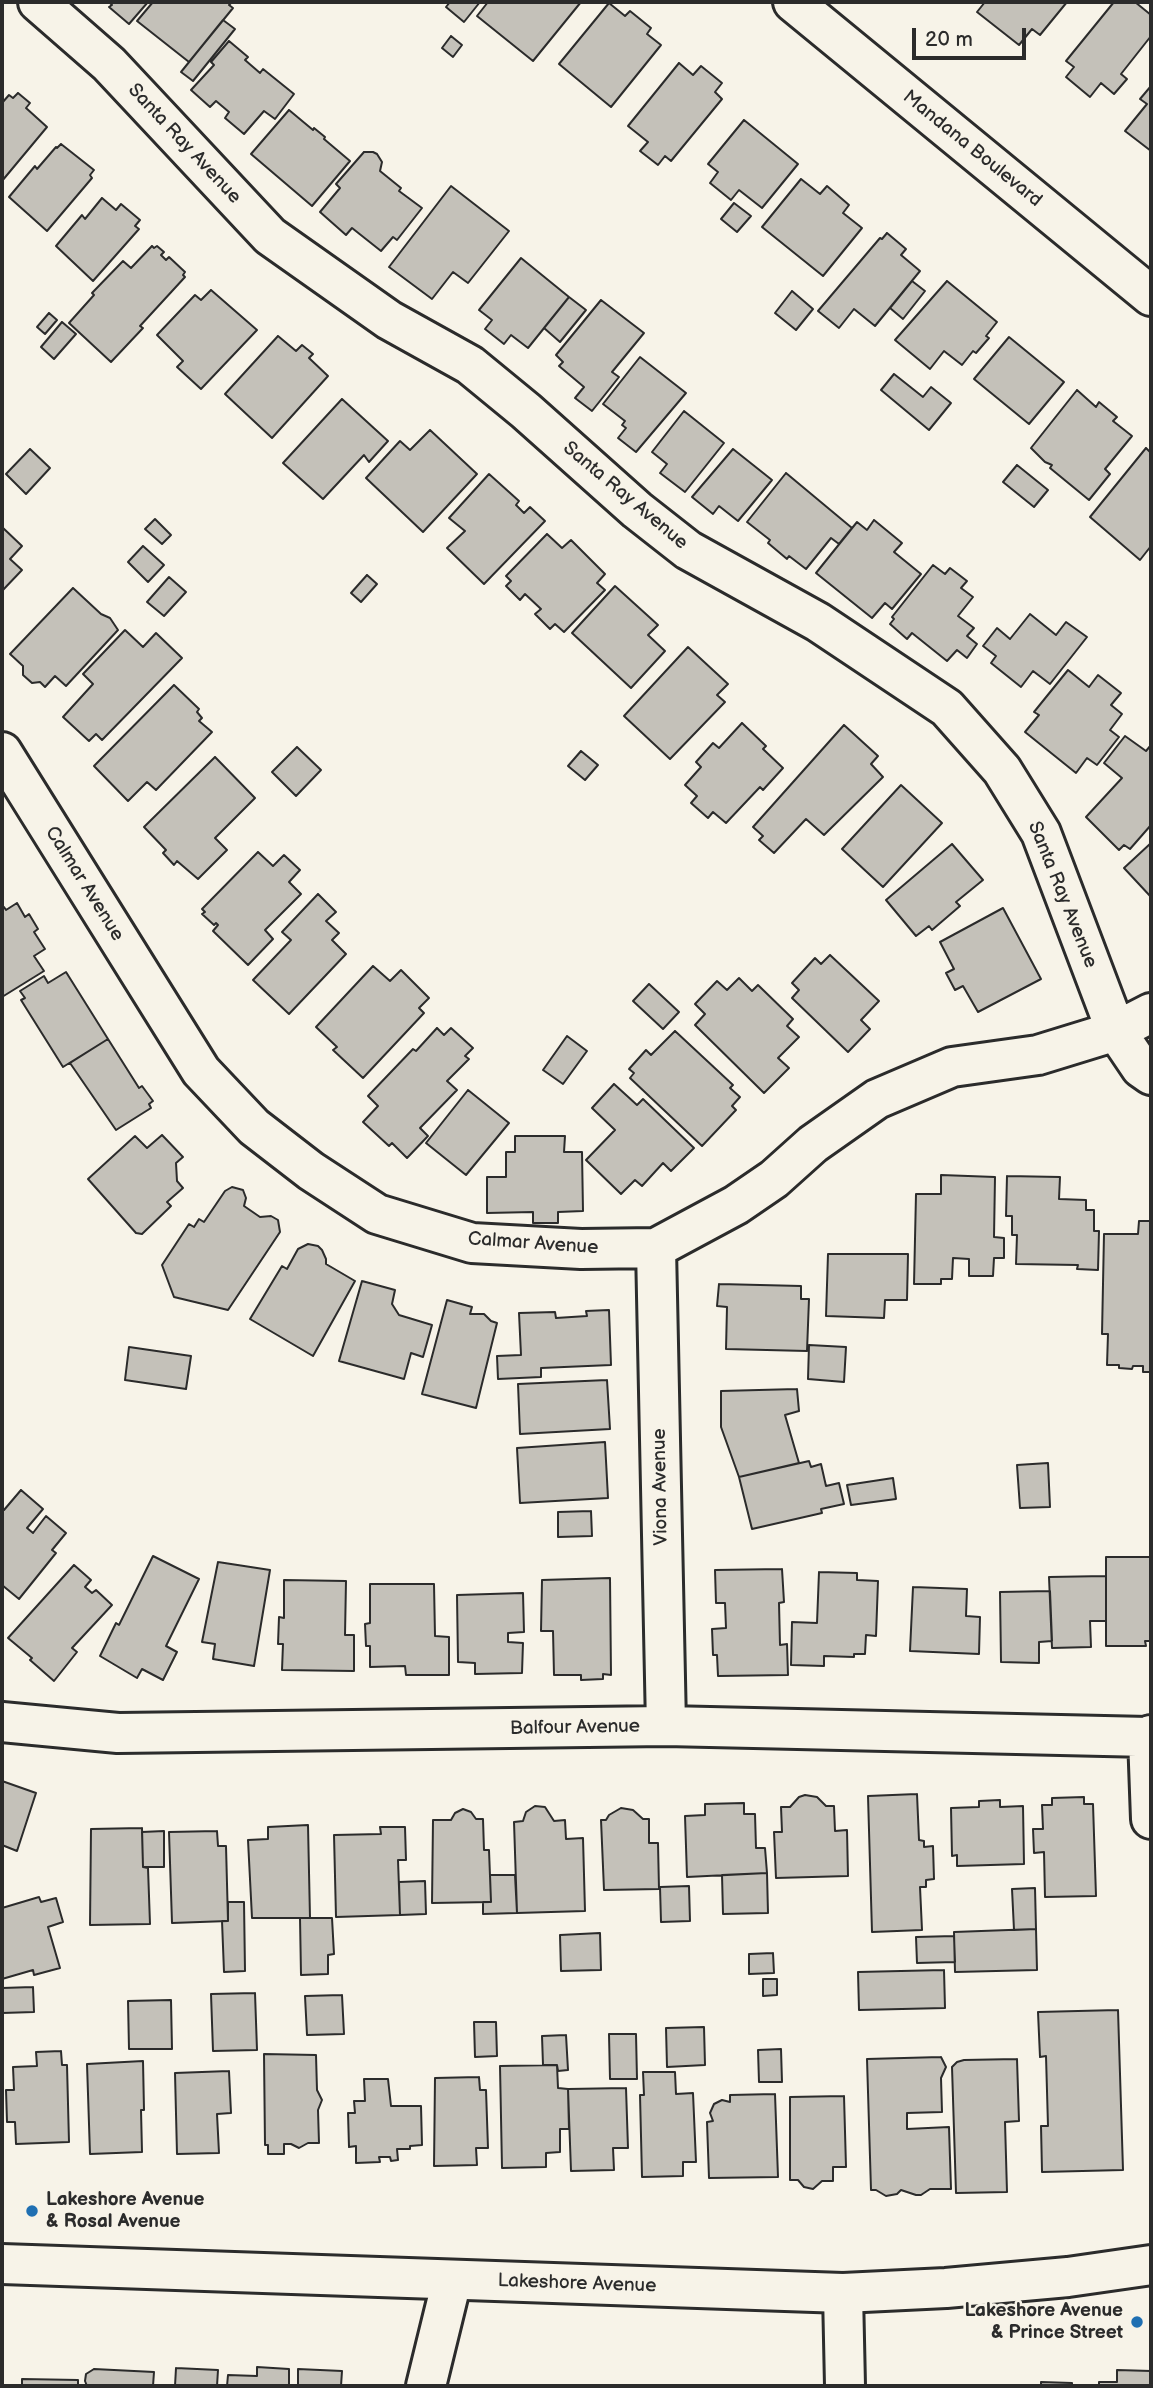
<!DOCTYPE html>
<html>
<head>
<meta charset="utf-8">
<style>
	body { margin:0 }
	#map { position:relative; width:1153px; height:2388px; overflow:hidden; background:#f7f3e8; font-family:"Balsamiq Sans",sans-serif }
	canvas { display:block }
	.frame { position:absolute; inset:0; border:4px solid #2b2b2b; pointer-events:none }
	.scale { position:absolute; left:912px; top:28px; width:114px; height:32px; box-sizing:border-box; border:4px solid #2b2b2b; border-top:0; padding-left:9px; font-size:21px; line-height:24px; white-space:nowrap; color:#2b2b2b; -webkit-text-stroke:5px #f7f3e8; paint-order:stroke }
</style>
</head>
<body>
<div id="map">
<canvas width="1153" height="2388"></canvas>
<div class="frame"></div>
<div class="scale">20 m</div>
</div>
<script>
const ctx = document.querySelector('canvas').getContext('2d');
ctx.lineJoin = 'round';
function paint(path, color) {
  ctx.fillStyle = color;
  ctx.fill(path, 'evenodd');
}
function poly(rows) {
  const path = new Path2D();
  for (const r of rows) {
    path.moveTo(r[0], r[1]);
    for (let i = 2; i < r.length; i += 2) path.lineTo(r[i], r[i + 1]);
  }
  return path;
}
function strokePath(path, color, width, dash) {
  ctx.strokeStyle = color;
  ctx.lineWidth = width;
  ctx.lineCap = dash ? 'butt' : 'round';
  ctx.setLineDash(dash || []);
  ctx.stroke(path);
}
function drawText(font, color, halo, rows, align = 'center') {
  ctx.font = font + ' "Balsamiq Sans",sans-serif';
  ctx.lineWidth = 5;
  ctx.setLineDash([]);
  ctx.textBaseline = 'middle';
  ctx.strokeStyle = halo;
  ctx.fillStyle = color;
  for (const [text, x, y, turn = 0] of rows) {
    ctx.save();
    ctx.translate(x, y);
    ctx.rotate((+turn || 0) * Math.PI / 180);
    ctx.textAlign = isNaN(turn) ? turn : align;
    if (halo) ctx.strokeText(text, 0, 0);
    ctx.fillText(text, 0, 0);
    ctx.restore();
  }
}
const building = poly([
	[109,2,148,2,129,24,109,7,112,5,109,2],
	[153,2,232,2,229,5,233,8,189,62,137,21,153,2],
	[450,2,480,2,464,22,446,7,450,2],
	[488,2,581,2,533,61,477,16,488,2],
	[985,2,1067,2,1040,35,1032,29,1019,45,977,12,985,2],
	[1114,2,1135,2,1151,15,1151,36,1121,74,1127,79,1114,94,1101,83,1090,97,1066,77,1074,67,1066,61,1114,2],
	[609,3,625,16,630,11,651,28,647,34,661,45,611,107,559,64,609,3],
	[223,20,235,29,193,81,181,72,223,20],
	[451,36,462,45,453,57,442,48,451,36],
	[229,41,248,57,245,60,260,73,263,69,294,94,275,119,264,111,244,134,225,118,229,112,216,101,210,107,191,90,214,65,211,62,229,41],
	[679,63,693,75,701,66,722,83,715,92,722,99,671,161,665,156,658,165,640,151,648,142,628,126,679,63],
	[1151,86,1151,151,1125,131,1147,104,1140,99,1151,86],
	[18,93,30,103,26,108,47,127,2,181,2,103,9,95,13,98,18,93],
	[289,110,313,130,314,128,325,137,324,139,350,161,312,206,251,154,289,110],
	[744,120,798,164,762,208,739,190,731,200,710,183,718,172,708,164,744,120],
	[61,144,94,170,90,175,92,178,47,231,9,197,35,166,37,169,56,147,57,148,61,144],
	[364,152,373,152,377,154,382,162,380,171,401,188,399,191,422,208,397,240,393,237,381,251,352,228,346,235,320,212,340,188,336,184,364,152],
	[801,179,820,194,827,186,849,205,843,213,862,228,823,276,762,227,801,179],
	[451,186,509,231,468,283,453,272,432,299,389,267,451,186],
	[102,198,116,210,121,204,140,220,135,226,139,229,93,281,56,246,82,215,85,219,102,198],
	[734,203,751,216,737,232,721,219,734,203],
	[887,233,906,249,901,255,920,271,875,326,854,309,839,328,818,311,880,238,882,239,887,233],
	[152,246,154,248,157,246,164,252,161,255,166,260,169,257,185,272,183,275,185,277,140,326,143,328,111,362,69,323,94,295,92,293,123,261,131,268,152,246],
	[521,258,569,297,528,348,511,335,504,344,485,329,492,320,479,310,521,258],
	[912,281,925,291,903,319,890,308,912,281],
	[947,281,997,322,986,336,989,338,976,353,973,351,962,365,944,351,930,369,895,340,947,281],
	[211,290,257,330,201,389,177,367,183,361,157,335,195,295,201,300,211,290],
	[792,291,813,309,796,330,775,313,792,291],
	[569,297,586,310,560,342,544,328,569,297],
	[601,300,644,333,612,372,619,377,592,411,575,398,584,387,559,366,563,362,556,355,601,300],
	[49,313,57,320,45,334,37,327,49,313],
	[62,322,76,334,54,359,41,347,62,322],
	[278,336,296,351,302,345,313,354,309,358,328,376,272,438,225,394,278,336],
	[1009,337,1064,382,1029,424,974,379,1009,337],
	[640,357,686,393,636,452,618,438,626,428,622,425,625,421,603,404,640,357],
	[894,374,923,397,931,387,951,403,929,430,881,390,894,374],
	[1077,390,1096,407,1099,402,1117,417,1113,421,1132,436,1105,469,1110,474,1089,500,1050,468,1052,465,1045,462,1031,448,1077,390],
	[342,399,388,441,369,462,364,455,323,499,283,463,342,399],
	[684,411,724,443,685,492,660,473,667,464,652,452,684,411],
	[430,430,477,474,423,532,366,478,400,441,410,450,430,430],
	[1146,448,1151,453,1151,546,1140,560,1090,517,1146,448],
	[30,449,50,468,26,494,6,474,30,449],
	[733,449,772,480,738,521,719,506,713,514,692,497,733,449],
	[1017,465,1048,490,1034,507,1003,482,1017,465],
	[786,473,852,528,839,544,831,538,806,569,789,556,787,559,768,543,770,540,747,522,786,473],
	[489,474,519,501,516,505,524,513,530,507,545,521,484,584,447,548,465,531,449,518,489,474],
	[155,519,171,535,162,544,145,529,155,519],
	[874,520,902,543,894,552,921,574,892,609,885,603,872,618,816,573,857,522,867,530,874,520],
	[2,527,22,546,10,559,22,570,2,591,2,527],
	[547,534,562,548,571,540,605,574,597,583,605,590,564,632,555,624,550,629,535,614,541,609,525,594,520,600,506,586,511,581,506,576,547,534],
	[143,546,164,565,148,582,128,562,143,546],
	[933,565,945,574,950,568,967,581,961,588,973,597,958,616,974,628,967,636,977,644,967,658,957,650,947,661,912,633,907,639,890,624,894,619,892,617,933,565],
	[367,575,377,584,361,602,351,593,367,575],
	[169,577,186,592,164,616,147,602,169,577],
	[615,586,658,625,648,635,665,651,631,688,572,633,615,586],
	[73,588,101,614,110,618,118,630,66,686,55,676,45,687,40,682,32,683,23,675,23,666,10,654,73,588],
	[1030,614,1056,635,1066,622,1087,637,1050,684,1033,671,1021,687,991,663,996,656,983,646,997,628,1010,639,1030,614],
	[125,630,143,647,156,633,182,658,102,740,96,734,89,741,63,717,93,684,83,674,125,630],
	[688,647,728,684,717,695,725,702,670,759,624,716,688,647],
	[1068,670,1089,687,1098,675,1121,693,1111,705,1122,714,1110,730,1119,737,1097,765,1087,758,1076,773,1025,732,1039,715,1034,712,1068,670],
	[174,685,199,709,197,712,202,718,199,721,212,732,156,790,147,782,128,801,94,766,174,685],
	[742,723,766,746,763,749,783,768,763,790,760,787,726,823,713,812,708,818,691,803,697,796,685,785,701,767,696,762,713,743,719,748,742,723],
	[844,725,878,756,871,764,883,777,824,835,806,819,774,853,759,840,763,836,753,827,844,725],
	[1125,736,1146,751,1151,745,1151,825,1130,849,1124,845,1119,850,1086,817,1122,778,1104,763,1125,736],
	[297,747,321,770,296,796,272,772,297,747],
	[581,751,598,765,585,780,568,766,581,751],
	[215,757,255,798,215,838,227,850,198,879,177,861,174,865,163,853,166,850,144,827,215,757],
	[901,785,942,823,883,887,842,849,901,785],
	[1151,843,1151,897,1124,868,1151,843],
	[952,844,983,880,956,902,960,906,932,930,929,926,916,936,886,900,952,844],
	[258,852,273,866,284,855,300,870,289,882,301,894,265,930,273,939,248,965,213,931,218,925,216,923,214,925,202,914,205,912,202,909,258,852],
	[318,894,336,912,326,921,339,933,332,940,346,954,289,1014,253,980,291,940,282,932,318,894],
	[17,903,25,917,29,914,38,929,34,932,45,949,34,956,44,971,2,997,2,908,4,907,6,910,17,903],
	[1003,908,1041,979,978,1012,963,986,955,990,946,973,954,969,940,942,1003,908],
	[830,955,879,1001,861,1020,870,1029,848,1052,792,998,799,990,792,983,815,958,821,964,830,955],
	[373,966,390,981,401,970,429,998,419,1008,424,1013,363,1078,333,1050,337,1047,316,1027,373,966],
	[66,972,108,1039,63,1067,21,1000,25,998,20,991,44,976,48,983,66,972],
	[739,978,752,991,758,985,793,1019,787,1026,799,1037,778,1058,789,1068,764,1093,695,1025,705,1014,695,1004,717,981,727,990,739,978],
	[649,984,679,1012,663,1029,633,1001,649,984],
	[437,1028,444,1035,451,1028,473,1048,465,1056,469,1059,447,1081,457,1090,420,1128,428,1136,407,1158,392,1143,389,1146,363,1122,378,1106,368,1096,413,1049,416,1051,437,1028],
	[675,1031,733,1085,730,1088,740,1097,732,1106,736,1110,702,1146,630,1078,634,1073,629,1069,646,1050,651,1055,675,1031],
	[567,1036,587,1051,563,1084,543,1070,567,1036],
	[108,1039,139,1088,142,1086,153,1101,149,1104,151,1108,116,1130,70,1063,108,1039],
	[614,1084,637,1105,643,1099,694,1148,671,1171,663,1163,642,1186,635,1180,621,1194,586,1160,615,1130,592,1108,614,1084],
	[468,1090,509,1123,466,1175,426,1143,468,1090],
	[162,1135,183,1157,176,1163,177,1181,183,1188,167,1202,171,1206,142,1234,136,1233,88,1179,135,1136,147,1148,162,1135],
	[515,1136,565,1136,564,1152,582,1152,583,1211,558,1212,558,1223,533,1223,533,1212,487,1213,487,1177,506,1177,506,1152,515,1152,515,1136],
	[941,1175,995,1177,994,1237,1004,1238,1004,1258,994,1258,993,1276,969,1276,969,1259,953,1258,952,1279,941,1279,941,1284,914,1284,916,1194,941,1194,941,1175],
	[1007,1176,1060,1177,1059,1199,1086,1200,1086,1210,1094,1210,1094,1231,1099,1231,1098,1270,1077,1269,1078,1265,1016,1264,1017,1235,1012,1235,1012,1216,1006,1216,1007,1176],
	[232,1187,243,1190,246,1198,244,1206,260,1217,271,1216,278,1220,280,1232,228,1310,174,1297,162,1265,189,1224,194,1227,199,1219,204,1222,225,1191,232,1187],
	[1139,1221,1151,1221,1151,1372,1143,1372,1143,1366,1133,1366,1132,1369,1119,1368,1119,1365,1107,1365,1108,1334,1102,1334,1104,1234,1138,1234,1139,1221],
	[308,1244,318,1246,322,1250,326,1259,326,1264,355,1281,313,1356,250,1319,282,1266,287,1269,298,1249,308,1244],
	[828,1254,908,1254,907,1300,885,1300,884,1318,826,1316,828,1254],
	[362,1281,395,1290,392,1304,399,1315,432,1325,423,1357,411,1353,404,1379,339,1361,362,1281],
	[719,1284,801,1286,801,1299,809,1299,807,1351,726,1349,727,1307,717,1306,719,1284],
	[447,1300,472,1307,470,1314,484,1314,491,1321,497,1323,476,1408,422,1394,447,1300],
	[609,1310,611,1365,541,1368,541,1377,498,1379,497,1356,521,1355,519,1313,555,1312,556,1318,587,1316,586,1311,609,1310],
	[809,1345,846,1347,844,1382,808,1379,809,1345],
	[129,1347,191,1356,186,1389,125,1380,129,1347],
	[607,1380,610,1429,520,1434,518,1384,607,1380],
	[797,1389,799,1411,785,1415,799,1463,739,1477,721,1427,721,1391,797,1389],
	[605,1442,608,1498,520,1503,517,1448,605,1442],
	[809,1461,811,1467,821,1464,826,1486,839,1483,844,1504,821,1509,822,1513,752,1529,739,1477,809,1461],
	[1048,1463,1050,1507,1020,1508,1017,1465,1048,1463],
	[893,1478,896,1499,851,1505,847,1485,893,1478],
	[21,1490,43,1509,27,1528,33,1533,46,1516,66,1533,52,1550,56,1553,19,1599,2,1585,2,1508,4,1510,21,1490],
	[591,1511,592,1536,558,1537,558,1512,591,1511],
	[153,1556,199,1579,166,1646,177,1652,163,1680,142,1669,137,1678,100,1656,116,1623,119,1625,153,1556],
	[1106,1557,1151,1557,1151,1641,1145,1641,1146,1646,1106,1646,1106,1557],
	[218,1562,270,1570,254,1666,213,1659,215,1644,202,1642,218,1562],
	[74,1565,91,1580,85,1587,92,1593,96,1590,112,1605,72,1648,77,1652,54,1681,30,1660,32,1658,8,1638,74,1565],
	[782,1569,784,1602,779,1603,780,1645,787,1644,788,1675,718,1676,717,1655,713,1655,712,1629,726,1628,725,1603,716,1603,715,1570,782,1569],
	[819,1572,857,1573,857,1580,878,1581,876,1636,866,1635,865,1654,854,1654,854,1657,824,1656,824,1666,791,1665,792,1622,817,1623,819,1572],
	[1106,1576,1106,1621,1090,1621,1091,1647,1052,1648,1049,1577,1106,1576],
	[610,1578,611,1675,603,1674,603,1679,581,1680,581,1675,554,1675,553,1631,541,1631,542,1580,610,1578],
	[284,1580,346,1581,345,1635,354,1635,354,1671,282,1670,283,1644,278,1644,279,1617,284,1618,284,1580],
	[370,1584,434,1584,435,1636,449,1637,449,1675,406,1675,405,1666,370,1667,370,1646,366,1646,365,1624,370,1623,370,1584],
	[913,1587,967,1589,966,1616,980,1617,979,1654,910,1651,913,1587],
	[1050,1591,1052,1641,1039,1642,1039,1663,1001,1662,1000,1592,1050,1591],
	[523,1593,524,1632,508,1633,508,1642,523,1643,522,1673,475,1674,475,1663,458,1662,457,1595,523,1593],
	[2,1781,36,1793,17,1851,2,1845,2,1781],
	[917,1794,919,1840,924,1841,924,1847,933,1846,934,1879,926,1880,926,1887,920,1887,922,1930,872,1932,868,1796,917,1794],
	[805,1795,817,1797,826,1806,834,1806,835,1831,847,1830,848,1876,776,1878,774,1832,782,1832,781,1807,790,1807,799,1797,805,1795],
	[1084,1797,1084,1804,1093,1804,1096,1896,1045,1897,1044,1852,1034,1853,1033,1829,1043,1829,1042,1805,1052,1805,1052,1798,1084,1797],
	[1000,1800,1000,1807,1023,1806,1024,1864,957,1866,957,1855,952,1856,951,1808,979,1807,979,1801,1000,1800],
	[744,1803,744,1814,755,1814,756,1848,765,1848,767,1873,687,1877,685,1816,705,1815,705,1804,744,1803],
	[535,1806,545,1807,554,1821,565,1820,566,1839,583,1838,585,1911,517,1913,514,1822,523,1821,526,1812,535,1806],
	[621,1808,633,1810,643,1819,649,1819,649,1843,658,1843,659,1889,604,1890,601,1820,606,1820,609,1815,621,1808],
	[463,1809,471,1812,476,1819,483,1819,484,1850,489,1850,491,1902,432,1903,433,1820,451,1820,455,1813,463,1809],
	[308,1825,310,1918,252,1918,248,1840,268,1839,268,1827,308,1825],
	[380,1827,405,1827,406,1860,398,1860,400,1915,336,1917,334,1835,381,1834,380,1827],
	[142,1828,143,1867,148,1868,150,1924,90,1925,91,1829,142,1828],
	[164,1831,164,1867,143,1867,142,1832,164,1831],
	[217,1831,218,1846,226,1846,228,1921,172,1923,169,1832,217,1831],
	[767,1873,768,1913,723,1914,722,1875,767,1873],
	[490,1875,515,1875,517,1913,483,1914,483,1902,491,1902,490,1875],
	[425,1881,426,1914,400,1915,399,1882,425,1881],
	[689,1886,690,1921,661,1922,660,1887,689,1886],
	[1035,1888,1036,1929,1014,1930,1012,1889,1035,1888],
	[39,1897,41,1902,56,1898,63,1922,48,1927,60,1968,34,1975,33,1970,2,1979,2,1908,39,1897],
	[228,1902,244,1902,245,1971,224,1972,222,1921,228,1921,228,1902],
	[300,1918,332,1918,334,1954,328,1955,328,1974,301,1975,300,1918],
	[1036,1929,1037,1970,955,1972,954,1932,1036,1929],
	[600,1933,601,1970,561,1971,560,1935,600,1933],
	[954,1936,955,1962,917,1963,916,1937,954,1936],
	[773,1953,774,1973,749,1974,749,1954,773,1953],
	[944,1970,945,2008,859,2010,858,1972,944,1970],
	[763,1979,777,1979,777,1995,763,1996,763,1979],
	[33,1987,34,2012,2,2013,2,1988,33,1987],
	[255,1993,257,2050,213,2051,211,1994,255,1993],
	[342,1995,344,2034,307,2035,305,1996,342,1995],
	[171,2000,172,2049,129,2049,128,2001,171,2000],
	[1118,2010,1123,2170,1042,2172,1041,2126,1048,2126,1046,2056,1040,2057,1038,2012,1118,2010],
	[474,2022,496,2022,497,2056,475,2057,474,2022],
	[704,2027,705,2065,667,2067,666,2028,704,2027],
	[609,2034,636,2034,637,2079,610,2079,609,2034],
	[566,2035,568,2070,558,2071,557,2065,543,2065,542,2036,566,2035],
	[781,2049,782,2082,759,2082,758,2050,781,2049],
	[61,2051,62,2065,67,2065,69,2142,16,2144,15,2122,7,2122,6,2090,14,2090,13,2067,37,2066,36,2052,61,2051],
	[264,2054,316,2055,317,2090,322,2100,318,2110,319,2143,308,2143,299,2148,291,2144,284,2144,284,2154,268,2154,268,2145,265,2145,264,2054],
	[941,2057,946,2067,941,2078,942,2112,907,2113,907,2129,949,2127,951,2189,930,2189,921,2195,916,2195,901,2190,897,2194,886,2196,876,2190,871,2190,867,2059,941,2057],
	[1017,2059,1019,2121,1005,2122,1007,2192,956,2193,952,2067,957,2062,964,2060,1017,2059],
	[143,2061,144,2110,141,2110,142,2152,90,2154,87,2064,143,2061],
	[557,2065,558,2088,568,2089,569,2129,560,2129,560,2152,546,2153,546,2167,502,2168,500,2066,557,2065],
	[229,2071,231,2113,217,2114,219,2153,177,2154,175,2073,229,2071],
	[643,2072,675,2072,676,2094,693,2093,696,2162,683,2162,683,2176,642,2177,640,2095,644,2095,643,2072],
	[479,2077,480,2090,486,2090,488,2148,476,2148,477,2165,434,2166,435,2078,479,2077],
	[364,2079,388,2079,391,2106,421,2106,422,2145,410,2146,410,2149,397,2149,398,2160,391,2161,390,2157,379,2157,380,2162,356,2163,356,2146,349,2147,348,2113,355,2113,354,2101,365,2101,364,2079],
	[626,2088,628,2148,613,2148,614,2170,571,2171,568,2089,626,2088],
	[775,2094,778,2177,709,2178,707,2122,713,2121,710,2113,714,2104,722,2100,730,2102,730,2095,775,2094],
	[844,2096,846,2167,833,2167,833,2181,822,2181,813,2189,804,2187,798,2180,790,2180,790,2097,844,2096],
	[257,2367,289,2369,289,2386,227,2386,228,2375,257,2376,257,2367],
	[176,2368,218,2370,217,2386,175,2386,176,2368],
	[94,2369,154,2372,153,2386,87,2386,85,2381,86,2374,94,2369],
	[298,2369,342,2371,341,2386,298,2386,298,2369],
	[1117,2370,1151,2371,1151,2386,1099,2386,1099,2382,1117,2382,1117,2370],
	[22,2379,78,2380,78,2386,22,2386,22,2379],
	[1041,2382,1072,2383,1072,2386,1041,2386,1041,2382]
]);
const street = poly([
	[38,2,109,64,270,236,389,320,470,365,526,411,637,510,688,550,818,622,947,708,1002,770,1041,833,1116,1031,1141,1068,1151,1075],
	[2,752,201,1071,254,1127,311,1171,377,1214,472,1243,581,1249,656,1248,736,1205,774,1179,813,1144,877,1099,952,1067,1038,1055,1116,1031,1151,1013],
	[656,1248,666,1726],
	[2,1722,118,1733,666,1726,1148,1737],
	[1151,1735,1148,1737,1151,1819],
	[843,2293,845,2386],
	[426,2386,452,2280]
]);
const secondary = poly([
	[793,2,1151,296],
	[2,2264,843,2293,946,2288,1068,2277,1151,2265]
]);
const markers = [
	[32,2211,7,"#1f6fb2"],
	[1137,2322,7,"#1f6fb2"]
];
const streetNames = [
	["Santa Ray Avenue",184,144,47],
	["Mandana Boulevard",972,149,39],
	["Santa Ray Avenue",625,496,40],
	["Calmar Avenue",84,884,58],
	["Santa Ray Avenue",1062,895,68],
	["Calmar Avenue",533,1244,4],
	["Viona Avenue",661,1487,-91],
	["Balfour Avenue",575,1728,-1],
	["Lakeshore Avenue",577,2284,2]
];
const poiNames = [
	["Lakeshore Avenue",46,2200],
	["& Rosal Avenue",46,2222],
	["Lakeshore Avenue",1123,2311,"right"],
	["& Prince Street",1123,2333,"right"]
];
paint(building, '#c4c1b9');
strokePath(building, '#2b2b2b', 2);
strokePath(street, '#2b2b2b', 44);
strokePath(secondary, '#2b2b2b', 44);
strokePath(street, '#f7f3e8', 38);
strokePath(secondary, '#f7f3e8', 38);
for (const [x, y, r, color] of markers) {
  const dot = new Path2D();
  dot.arc(x, y, r, 0, 2 * Math.PI);
  ctx.fillStyle = color;
  ctx.fill(dot);
  strokePath(dot, '#f7f3e8', 2.5);
}
drawText('19px', '#2b2b2b', '#f7f3e8', streetNames);
drawText('bold 19px', '#2b2b2b', '#f7f3e8', poiNames, 'left');
</script>
</body>
</html>
